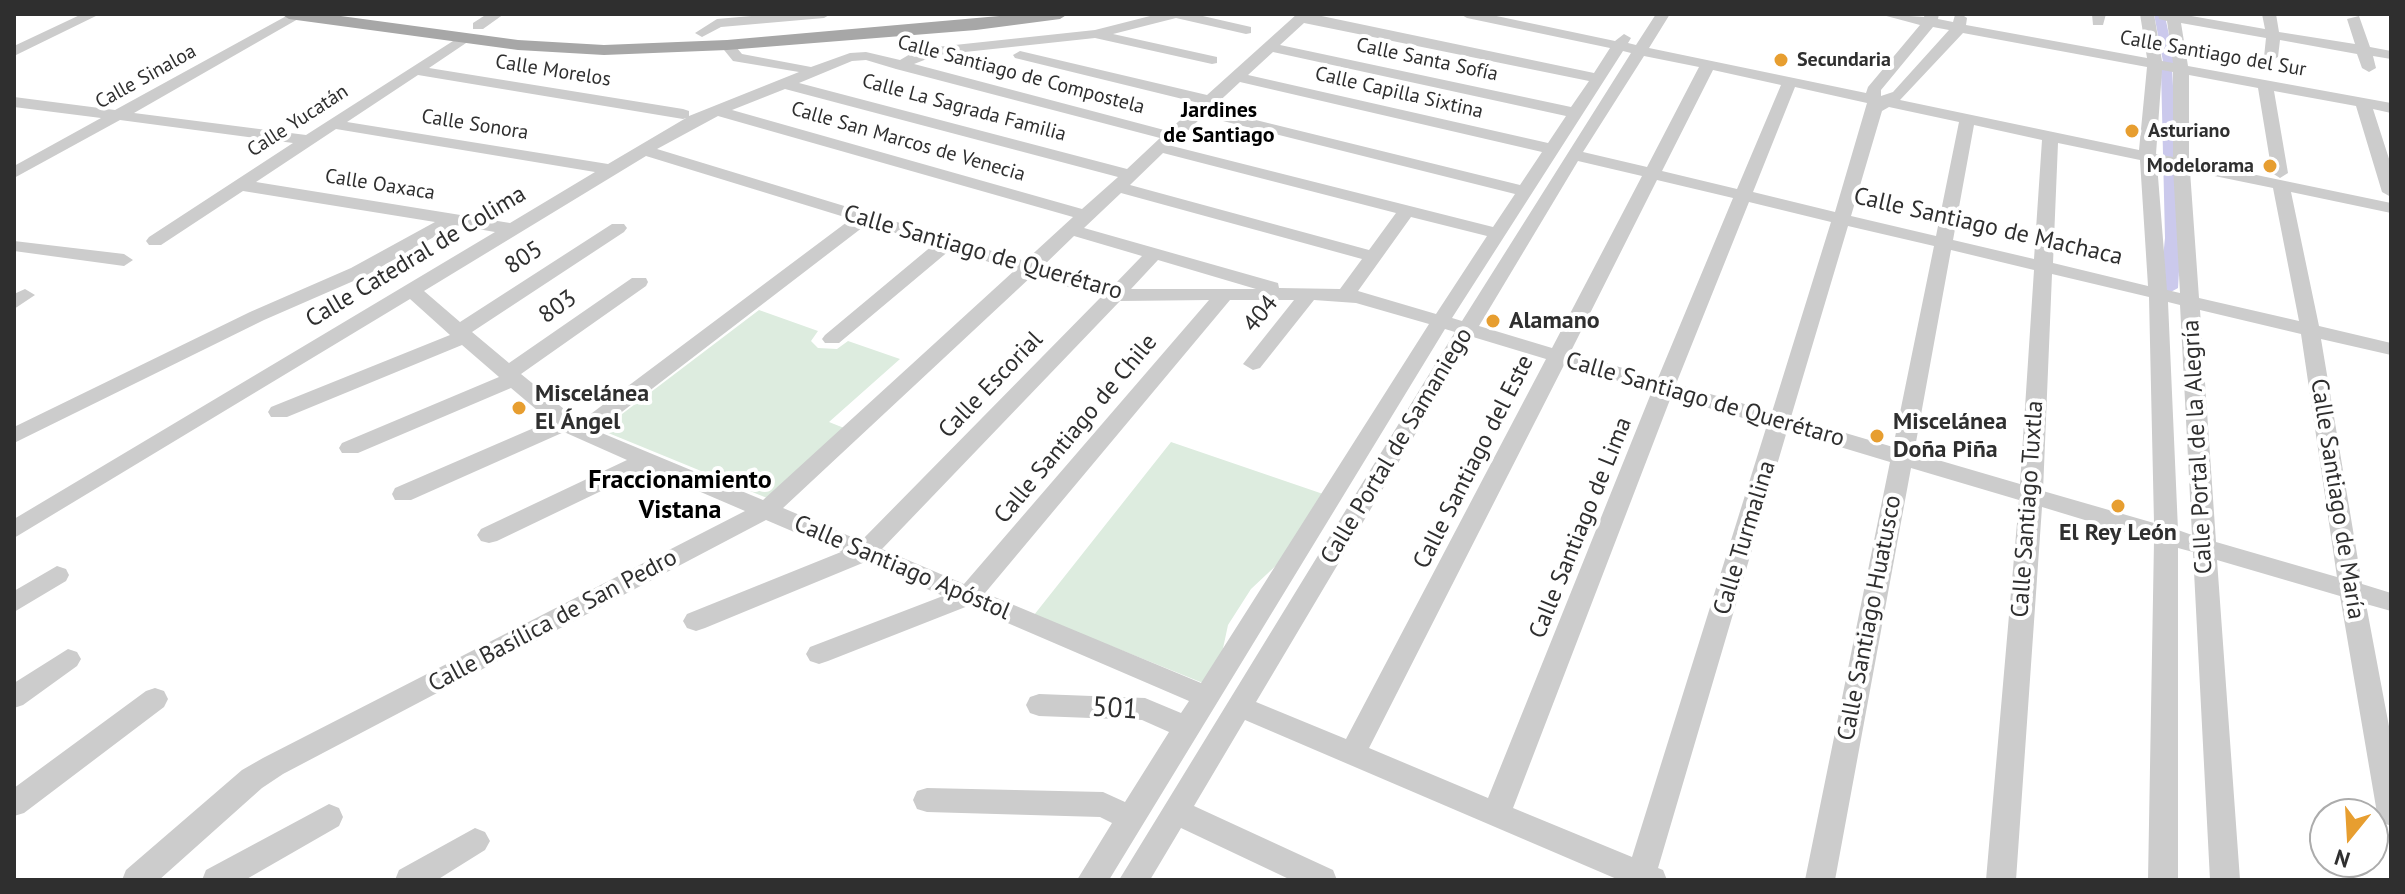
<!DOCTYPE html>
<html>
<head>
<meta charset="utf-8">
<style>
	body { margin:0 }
	#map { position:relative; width:2405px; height:894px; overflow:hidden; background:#fff; font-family:"PT Sans",sans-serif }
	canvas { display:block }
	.frame { position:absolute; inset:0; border:16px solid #2f2f2f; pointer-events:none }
	.north { position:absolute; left:2309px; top:798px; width:80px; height:80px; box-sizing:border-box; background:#fff; border:2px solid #acacac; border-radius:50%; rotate:198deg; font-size:22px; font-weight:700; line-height:32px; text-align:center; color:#2f2f2f }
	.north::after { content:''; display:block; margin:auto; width:28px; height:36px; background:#e79e30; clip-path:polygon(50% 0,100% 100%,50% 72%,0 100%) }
</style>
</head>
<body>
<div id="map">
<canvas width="2405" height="894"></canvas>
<div class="frame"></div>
<div class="north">N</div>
</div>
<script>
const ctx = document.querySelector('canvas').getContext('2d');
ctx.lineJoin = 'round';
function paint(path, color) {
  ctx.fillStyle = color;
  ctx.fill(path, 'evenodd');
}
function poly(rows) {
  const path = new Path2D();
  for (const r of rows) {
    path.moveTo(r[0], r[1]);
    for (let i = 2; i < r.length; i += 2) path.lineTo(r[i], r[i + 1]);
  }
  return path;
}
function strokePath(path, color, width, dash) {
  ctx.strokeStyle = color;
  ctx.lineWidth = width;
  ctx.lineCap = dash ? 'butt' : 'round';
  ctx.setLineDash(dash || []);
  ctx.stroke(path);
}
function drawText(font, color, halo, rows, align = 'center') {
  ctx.font = font + ' "PT Sans",sans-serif';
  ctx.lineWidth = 8;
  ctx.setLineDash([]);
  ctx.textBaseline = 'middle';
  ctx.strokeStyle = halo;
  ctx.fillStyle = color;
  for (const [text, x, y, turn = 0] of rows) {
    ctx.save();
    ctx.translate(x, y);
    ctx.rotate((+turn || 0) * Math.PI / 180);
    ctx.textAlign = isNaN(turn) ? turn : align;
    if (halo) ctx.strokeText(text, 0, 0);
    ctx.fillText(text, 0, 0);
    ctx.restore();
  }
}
const green = poly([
	[759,310,818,331,811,341,818,348,837,349,848,341,900,359,829,422,844,428,767,498,601,430],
	[1171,442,1326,495,1283,559,1251,589,1228,625,1222,653,1203,683,1034,615]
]);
const canal = poly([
	[2154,14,2165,16,2175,64,2172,67,2181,238,2178,288,2169,293,2160,288,2165,238,2161,70,2164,67,2154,14]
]);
const minor = poly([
	[82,14,100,14,14,56,14,46,82,14],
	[290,14,305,15,134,113,306,135,464,34,471,38,469,41,429,68,683,109,689,111,689,116,799,72,733,61,720,45,727,41,732,42,742,54,811,67,850,53,866,52,900,60,912,53,936,47,1095,30,1158,14,1194,14,1251,27,1251,33,1246,34,1176,18,1113,34,1217,57,1217,63,1212,64,1095,38,937,55,914,64,1168,131,1199,103,1015,58,1013,55,1020,51,1207,95,1297,14,1312,14,1594,73,1610,48,1467,18,1460,14,1487,14,1615,41,1624,34,1631,38,1628,43,1636,45,1656,14,1670,14,1649,48,1866,93,1868,87,1920,25,1879,14,1924,17,1925,14,1939,14,1938,19,1953,22,1955,15,1961,14,1967,18,1966,25,2147,58,2140,14,2154,14,2162,61,2173,63,2167,21,2159,19,2158,14,2180,14,2265,29,2262,14,2276,14,2279,32,2355,44,2347,19,2359,16,2370,47,2391,51,2391,59,2373,56,2376,68,2369,72,2362,68,2357,54,2280,40,2278,57,2271,61,2264,57,2266,38,2181,23,2188,66,2391,103,2391,113,2373,109,2391,165,2391,197,2382,192,2356,106,2274,91,2288,173,2280,178,2272,173,2258,88,2189,75,2189,161,2391,203,2391,213,2291,192,2319,326,2391,343,2391,355,2321,339,2362,584,2391,593,2391,611,2366,604,2391,737,2391,826,2381,822,2377,813,2340,596,2217,560,2240,880,2210,880,2193,552,2178,548,2178,880,2148,880,2154,541,2042,507,2016,880,1986,880,2019,500,1911,468,1835,880,1805,880,1890,462,1787,431,1658,868,1663,870,1667,880,1619,880,1245,720,1194,806,1333,870,1337,880,1291,880,1181,828,1150,880,1119,880,1455,332,1445,329,1109,880,1077,880,1112,823,1100,817,927,812,917,809,913,800,917,791,927,788,1103,792,1125,802,1169,732,1142,720,1039,716,1030,713,1026,705,1030,697,1039,694,1145,698,1181,713,1189,701,968,606,828,661,819,664,810,661,806,654,810,647,943,596,865,562,705,628,696,631,687,628,683,621,687,614,841,552,766,520,283,774,262,788,159,880,122,880,126,870,242,770,263,758,745,511,647,469,497,541,489,543,481,541,477,535,481,529,627,460,564,432,411,500,395,500,392,494,395,488,550,421,511,388,358,453,342,453,339,448,342,443,499,377,462,345,287,417,271,417,268,412,271,407,450,335,410,299,14,538,14,519,495,232,455,225,365,276,264,320,14,443,14,427,250,312,351,268,435,222,243,191,161,245,149,245,146,241,149,237,293,143,120,120,14,178,14,166,101,118,14,107,14,97,115,110,290,14],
	[1304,23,1589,81,1571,107,1280,45,1304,23],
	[1933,27,1949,30,1893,92,1881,96,1881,90,1933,27],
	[1963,33,2147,67,2139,150,1900,100,1963,33],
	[1623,51,1631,53,1462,321,1452,318,1623,51],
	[1273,52,1566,116,1548,143,1248,75,1273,52],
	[1644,56,1699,67,1647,167,1583,152,1644,56],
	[866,60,896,69,1160,138,1127,169,799,83,852,61,866,60],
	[1713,70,1781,85,1737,189,1662,171,1713,70],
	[2162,70,2173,72,2173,157,2156,154,2162,70],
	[418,75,683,119,686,118,608,164,347,122,418,75],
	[1240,82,1542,152,1520,185,1211,109,1240,82],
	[1795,87,1867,103,1835,212,1753,192,1795,87],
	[785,89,1118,177,1082,209,732,110,785,89],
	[1889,107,1959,122,1936,236,1851,216,1882,111,1889,107],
	[718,116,1073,217,1025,261,657,149,718,116],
	[1203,116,1515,194,1493,227,1172,146,1203,116],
	[1974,125,2042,140,2034,259,1953,240,1974,125],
	[336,129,595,172,510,223,256,182,336,129],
	[2058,143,2140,160,2148,286,2053,263,2058,143],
	[1163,153,1396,213,1369,250,1130,185,1163,153],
	[646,156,851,219,580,422,521,374,646,286,648,282,646,278,632,278,509,363,472,332,624,232,627,228,624,224,612,224,460,322,424,291,646,156],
	[1578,161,1642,176,1552,348,1479,326,1578,161],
	[2157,164,2173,167,2180,293,2167,290,2157,164],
	[2190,171,2273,188,2299,321,2199,298,2190,171],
	[1657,180,1733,198,1658,378,1570,353,1657,180],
	[1121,193,1362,259,1340,289,1279,288,1278,283,1084,228,1121,193],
	[1749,202,1831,222,1772,412,1676,384,1749,202],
	[1411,217,1487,236,1436,314,1358,291,1411,217],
	[867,224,933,245,825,335,822,339,825,343,839,343,950,250,1015,270,763,500,597,431,867,224],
	[1848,226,1934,246,1893,447,1791,417,1848,226],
	[1074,236,1142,256,1111,288,1042,267,1074,236],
	[1951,250,2034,270,2020,484,1914,453,1951,250],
	[1158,260,1256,289,1131,289,1158,260],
	[2052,274,2149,297,2154,523,2043,491,2052,274],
	[1032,276,1101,297,861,541,783,508,1032,276],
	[1209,300,964,584,882,549,1120,301,1209,300],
	[1230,300,1294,300,1243,364,1253,370,1260,368,1314,300,1356,303,1429,324,1201,683,985,593,1230,300],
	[2168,302,2180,305,2192,535,2178,530,2168,302],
	[2200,310,2301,334,2337,577,2216,542,2200,310],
	[1473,337,1546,359,1346,739,1256,702,1473,337],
	[1564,365,1652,391,1488,798,1369,748,1564,365],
	[1671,397,1767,425,1632,857,1513,808,1671,397],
	[487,14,504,14,483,29,473,29,473,23,487,14],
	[774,14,831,14,824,18,721,27,702,37,695,33,717,19,774,14],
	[2092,14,2106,14,2103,25,2093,25,2092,14],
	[14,241,124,254,133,260,124,266,14,251,14,241],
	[25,289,35,295,14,309,14,294,25,289],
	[57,566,66,569,69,575,66,581,14,612,14,591,57,566],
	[68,649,77,652,81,659,77,666,23,705,14,708,14,683,68,649],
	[155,688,164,691,168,699,164,707,24,813,14,816,14,788,146,691,155,688],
	[329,804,339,808,343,817,339,826,245,880,202,880,206,870,329,804],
	[475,828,485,832,490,841,485,850,437,880,395,880,399,870,475,828]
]);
const major = poly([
	[281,14,326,14,518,40,604,45,727,40,1022,14,1068,14,1060,19,976,30,727,50,604,55,518,50,289,19,281,14]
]);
const markers = [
	[1781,60,8,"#e79e30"],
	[2132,131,8,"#e79e30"],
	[2270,166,8,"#e79e30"],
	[1493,321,8,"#e79e30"],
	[519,408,8,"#e79e30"],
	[1877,436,8,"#e79e30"],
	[2118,506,8,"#e79e30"]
];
const farStreetnames = [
	["Calle Santiago del Sur",2213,54,10],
	["Calle Santa Sofía",1427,60,12],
	["Calle Morelos",553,71,9],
	["Calle Santiago de Compostela",1021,75,15],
	["Calle Sinaloa",146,77,-29],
	["Calle Capilla Sixtina",1399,93,13],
	["Calle La Sagrada Familia",964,108,15],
	["Calle Yucatán",298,121,-33],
	["Calle Sonora",475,125,9],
	["Calle San Marcos de Venecia",908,142,16],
	["Calle Oaxaca",380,185,9]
];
const farPoinames = [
	["Secundaria",1797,60],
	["Asturiano",2148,131],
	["Modelorama",2254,166,"right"]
];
const farNeighbourhoodnames = [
	["Jardines",1219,111],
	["de Santiago",1219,136]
];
const streetNames = [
	["Calle Santiago de Machaca",1988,227,13],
	["Calle Santiago de Querétaro",983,253,16],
	["Calle Catedral de Colima",416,257,-31],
	["805",524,258,-33],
	["803",558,307,-35],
	["404",1261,314,-51],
	["Calle Escorial",991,385,-46],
	["Calle Santiago de Querétaro",1705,400,16],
	["Calle Santiago de Chile",1076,429,-50],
	["Calle Portal de Samaniego",1397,446,-59],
	["Calle Portal de la Alegría",2198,447,-93],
	["Calle Santiago del Este",1474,462,-63],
	["Calle Santiago de María",2337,499,81],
	["Calle Santiago Tuxtla",2028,509,-86],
	["Calle Santiago de Lima",1581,528,-68],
	["Calle Turmalina",1745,538,-73],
	["Calle Santiago Apóstol",902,568,23],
	["Calle Santiago Huatusco",1870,618,-79],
	["Calle Basílica de San Pedro",553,621,-28]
];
const poiNames = [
	["Alamano",1509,321],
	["Miscelánea",535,394],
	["El Ángel",535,422],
	["Miscelánea",1893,422],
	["Doña Piña",1893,450],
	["El Rey León",2118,533,"center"]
];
const neighbourhoodNames = [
	["Fraccionamiento",680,481],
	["Vistana",680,511]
];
const nearStreetnames = [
	["501",1115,709,4]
];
paint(green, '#ddecdf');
paint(canal, '#cbc9ec');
paint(minor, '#ccc');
paint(major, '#a7a7a7');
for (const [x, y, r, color] of markers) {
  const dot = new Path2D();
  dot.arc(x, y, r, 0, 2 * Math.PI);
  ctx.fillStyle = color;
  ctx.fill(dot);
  strokePath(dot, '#fff', 3);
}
drawText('20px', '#2f2f2f', '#fff', farStreetnames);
drawText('bold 20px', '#2f2f2f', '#fff', farPoinames, 'left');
drawText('bold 22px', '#000', '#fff', farNeighbourhoodnames);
drawText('24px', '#2f2f2f', '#fff', streetNames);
drawText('bold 24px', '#2f2f2f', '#fff', poiNames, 'left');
drawText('bold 26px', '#000', '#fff', neighbourhoodNames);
drawText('28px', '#2f2f2f', '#fff', nearStreetnames);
</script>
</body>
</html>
